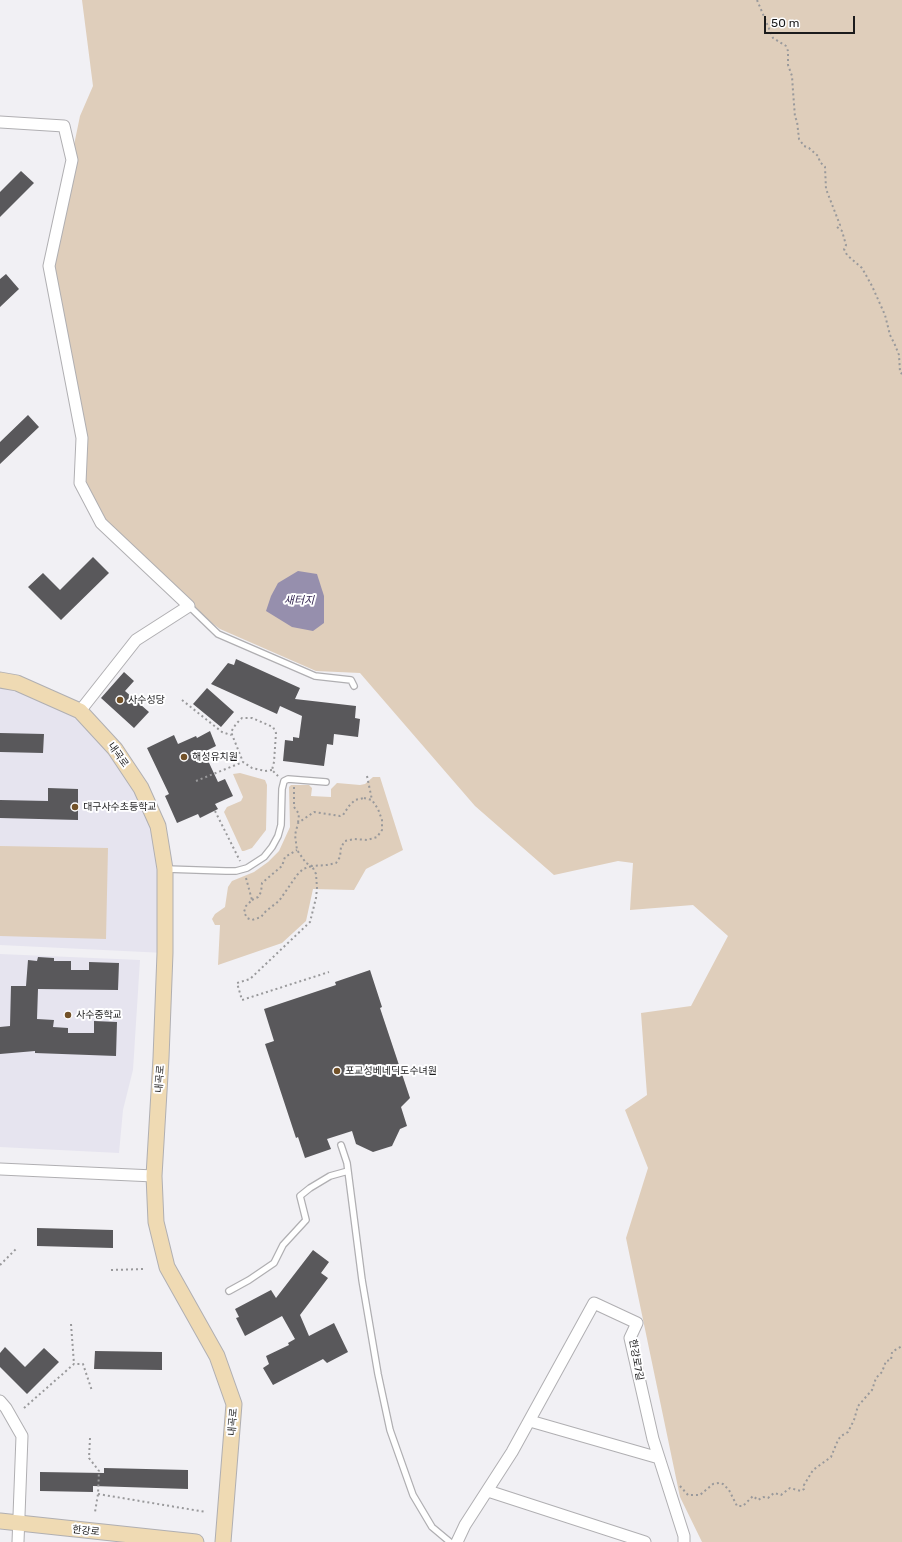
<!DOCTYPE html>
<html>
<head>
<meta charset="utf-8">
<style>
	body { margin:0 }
	#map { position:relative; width:902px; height:1542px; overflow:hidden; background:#f1f0f4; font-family:Rubik,sans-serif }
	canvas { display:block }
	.scale { position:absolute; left:764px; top:16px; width:91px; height:18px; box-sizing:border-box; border:2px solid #1b1b1c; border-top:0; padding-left:5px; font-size:12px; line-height:14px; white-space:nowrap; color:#1b1b1c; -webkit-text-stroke:3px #fefeff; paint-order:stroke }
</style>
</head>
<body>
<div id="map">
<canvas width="902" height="1542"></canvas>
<div class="scale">50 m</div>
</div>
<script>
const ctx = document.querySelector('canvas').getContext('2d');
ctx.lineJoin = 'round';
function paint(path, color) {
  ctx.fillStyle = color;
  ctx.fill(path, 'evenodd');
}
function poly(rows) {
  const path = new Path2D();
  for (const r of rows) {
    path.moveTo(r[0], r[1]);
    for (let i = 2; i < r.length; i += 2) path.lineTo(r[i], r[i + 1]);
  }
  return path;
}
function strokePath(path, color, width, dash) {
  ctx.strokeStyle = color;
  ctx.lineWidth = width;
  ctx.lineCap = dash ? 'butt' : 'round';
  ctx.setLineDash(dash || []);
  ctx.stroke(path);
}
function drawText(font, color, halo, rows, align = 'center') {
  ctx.font = font + ' Rubik,"Noto Sans KR",sans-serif';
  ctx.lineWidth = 4;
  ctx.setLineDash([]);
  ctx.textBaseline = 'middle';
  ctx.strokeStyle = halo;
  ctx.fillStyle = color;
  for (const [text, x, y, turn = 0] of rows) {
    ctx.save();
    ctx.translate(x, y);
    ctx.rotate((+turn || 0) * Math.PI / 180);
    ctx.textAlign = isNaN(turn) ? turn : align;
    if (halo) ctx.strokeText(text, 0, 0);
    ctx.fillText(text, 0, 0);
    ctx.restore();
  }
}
const built = poly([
	[0,680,80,711,158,826,165,953,0,945],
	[0,954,140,960,133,1070,123,1110,119,1153,0,1147]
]);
const green = poly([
	[82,0,902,0,902,1542,702,1542,680,1497,626,1238,648,1168,625,1110,647,1095,641,1013,691,1006,728,936,693,905,630,910,633,863,618,861,554,875,475,806,360,673,316,671,220,629,189,606,101,523,80,483,82,438,49,266,80,116,93,86],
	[240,773,265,780,267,785,266,830,252,848,244,851,242,851,224,812,227,807,241,801,243,797,233,774],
	[373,777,380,777,403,850,366,869,354,890,313,889,306,921,282,943,218,965,220,925,215,925,212,919,215,914,225,907,228,887,232,881,254,872,268,862,279,851,290,827,289,787,291,785,309,785,312,788,311,796,331,797,331,789,337,783,360,785,365,784],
	[0,846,108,848,106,939,0,936]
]);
const water = poly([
	[298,571,317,574,324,596,324,623,313,631,292,627,266,611,271,596,278,583]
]);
const building = poly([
	[21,171,34,183,0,217,0,192],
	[6,274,19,289,0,307,0,279],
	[28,415,39,427,0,464,0,442],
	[93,557,109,573,61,620,28,587,43,573,60,590],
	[236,659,300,688,295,699,356,706,355,718,360,719,358,737,334,734,333,745,327,744,324,766,283,761,285,740,293,741,293,737,299,738,302,716,280,706,277,714,211,684,228,663,234,665],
	[124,672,134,681,125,691,149,712,134,728,101,698],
	[207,688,234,712,221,727,193,704],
	[210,731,216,746,204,752,218,782,225,779,233,796,215,804,218,809,200,818,198,814,177,823,165,796,169,794,147,748,174,735,178,744,196,736,197,738],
	[0,733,44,734,43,753,0,752],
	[48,788,78,789,78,820,0,818,0,800,48,801],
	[38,957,54,958,54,961,71,961,71,970,89,970,89,962,119,963,118,990,38,989,37,1019,54,1020,53,1027,68,1028,68,1033,94,1033,94,1021,117,1022,116,1056,35,1053,35,1051,0,1054,0,1027,10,1026,11,986,26,986,28,960,37,961],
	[370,970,382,1007,380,1008,410,1098,401,1107,407,1126,400,1129,392,1146,373,1152,356,1144,352,1131,327,1139,331,1149,305,1158,298,1137,296,1138,265,1044,274,1041,264,1009,336,985,335,982],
	[37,1228,113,1230,113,1248,37,1246],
	[313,1250,329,1262,321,1273,328,1278,300,1315,309,1336,334,1323,348,1352,327,1363,323,1359,273,1385,263,1368,269,1364,266,1356,289,1345,288,1343,295,1339,282,1316,245,1336,236,1318,239,1317,235,1309,271,1290,276,1298],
	[5,1347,25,1367,44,1348,59,1362,27,1394,0,1367,0,1353],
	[95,1351,162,1352,162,1370,94,1369],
	[104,1468,188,1470,188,1489,93,1486,93,1492,40,1491,40,1472,104,1473]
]);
const path = poly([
	[757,0,773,38,786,46,788,51,788,65,792,76,793,91,795,117,797,121,799,139,804,146,809,148,818,156,820,162,825,167,826,189,840,225,837,227,842,231,846,245,844,249,847,255,862,268,872,286,885,315,890,335,895,345,899,355,900,372,902,374],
	[182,700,222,732,231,735],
	[272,770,265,771,252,768,243,762,231,732,236,724,242,718,252,718,273,727,276,733,274,762,272,770,278,776],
	[367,776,372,800],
	[196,781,243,762],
	[294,787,294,807,299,814,298,823],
	[364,798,372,800,378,809,382,820,382,830,377,837,367,840,354,839,345,841,341,847,340,857,336,863,327,865,312,866,306,863,297,850,295,835,298,823,314,812,340,816,343,815,349,806,355,800,364,798],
	[215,811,240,861],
	[246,878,252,900,246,906,244,912,247,918,252,920,261,917,266,911,279,901,297,875,303,869,312,866,316,874,317,888,316,898,310,922,250,979,237,983,242,1000,329,972],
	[252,900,258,897,261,892,262,883,282,866,285,857,297,850],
	[0,1265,17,1248],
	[111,1270,144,1269],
	[71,1324,74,1364],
	[24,1408,74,1364,83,1364,92,1391],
	[90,1438,89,1458,99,1471,98,1494,95,1512],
	[680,1486,688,1495,700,1495,713,1484,719,1483,723,1484,729,1490,737,1506,743,1506,753,1496,758,1500,763,1497,768,1498,774,1493,781,1495,790,1488,801,1491,804,1489,804,1485,813,1470,831,1457,838,1440,841,1436,848,1432,854,1420,858,1406,872,1390,876,1378,882,1372,886,1361,891,1360,892,1352,902,1346],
	[98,1494,206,1512]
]);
const lane = poly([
	[189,606,218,634,315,676,351,680,354,686],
	[166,869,226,871,236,871,247,868,264,857,272,847,278,836,281,825,282,789,284,781,288,779,326,782],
	[341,1145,347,1163,362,1280,378,1374,390,1430,413,1495,432,1527,450,1542],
	[229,1291,249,1280,274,1263,283,1245,306,1220,300,1196,310,1188,330,1176,348,1171]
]);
const street = poly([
	[0,122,64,126,72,160,49,266,82,438,80,483,101,523,189,606,136,640,80,711],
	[0,1169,154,1176],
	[0,1401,6,1408,22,1436,18,1542],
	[530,1421,659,1458],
	[488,1491,645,1542],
	[457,1542,465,1525,512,1452,594,1303,637,1323,630,1338,653,1439,684,1536,684,1542]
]);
const secondary = poly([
	[0,680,17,683,80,711,115,749,141,788,158,826,165,869,165,953,161,1058,154,1176,156,1222,167,1267,217,1356,234,1404,223,1542],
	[0,1521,196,1542]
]);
const markers = [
	[120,700,4,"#725128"],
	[184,757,4,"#725128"],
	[75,807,4,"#725128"],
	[68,1015,4,"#725128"],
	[337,1071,4,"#725128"]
];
const poiNames = [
	["사수성당",128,700],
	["해성유치원",192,757],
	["대구사수초등학교",83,807],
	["사수중학교",76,1015],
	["포교성베네딕도수녀원",345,1071]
];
const streetNames = [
	["내곡로",118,755,54],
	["내곡로",160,1079,-86],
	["한강로7길",636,1360,80],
	["내곡로",233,1422,-86],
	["한강로",86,1531,6]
];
const waterNames = [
	["새터지",299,601]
];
paint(built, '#e6e4ef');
paint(green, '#dfcebb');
paint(water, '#968fad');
paint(building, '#59585b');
strokePath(lane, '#b0afb2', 8);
strokePath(street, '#b0afb2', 13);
strokePath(secondary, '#b0afb2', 17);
strokePath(path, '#99999b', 2, [2, 3]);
strokePath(lane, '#fff', 5.5);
strokePath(street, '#fff', 11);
strokePath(secondary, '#efdab3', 15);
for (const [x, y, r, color] of markers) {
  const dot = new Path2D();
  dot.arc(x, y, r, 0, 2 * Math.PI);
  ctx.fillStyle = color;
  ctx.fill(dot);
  strokePath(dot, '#fefeff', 1.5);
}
drawText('10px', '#1b1b1c', '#fefeff', poiNames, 'left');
drawText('10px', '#1b1b1c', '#fefeff', streetNames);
drawText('italic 11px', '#372954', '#fefeff', waterNames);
</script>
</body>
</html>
